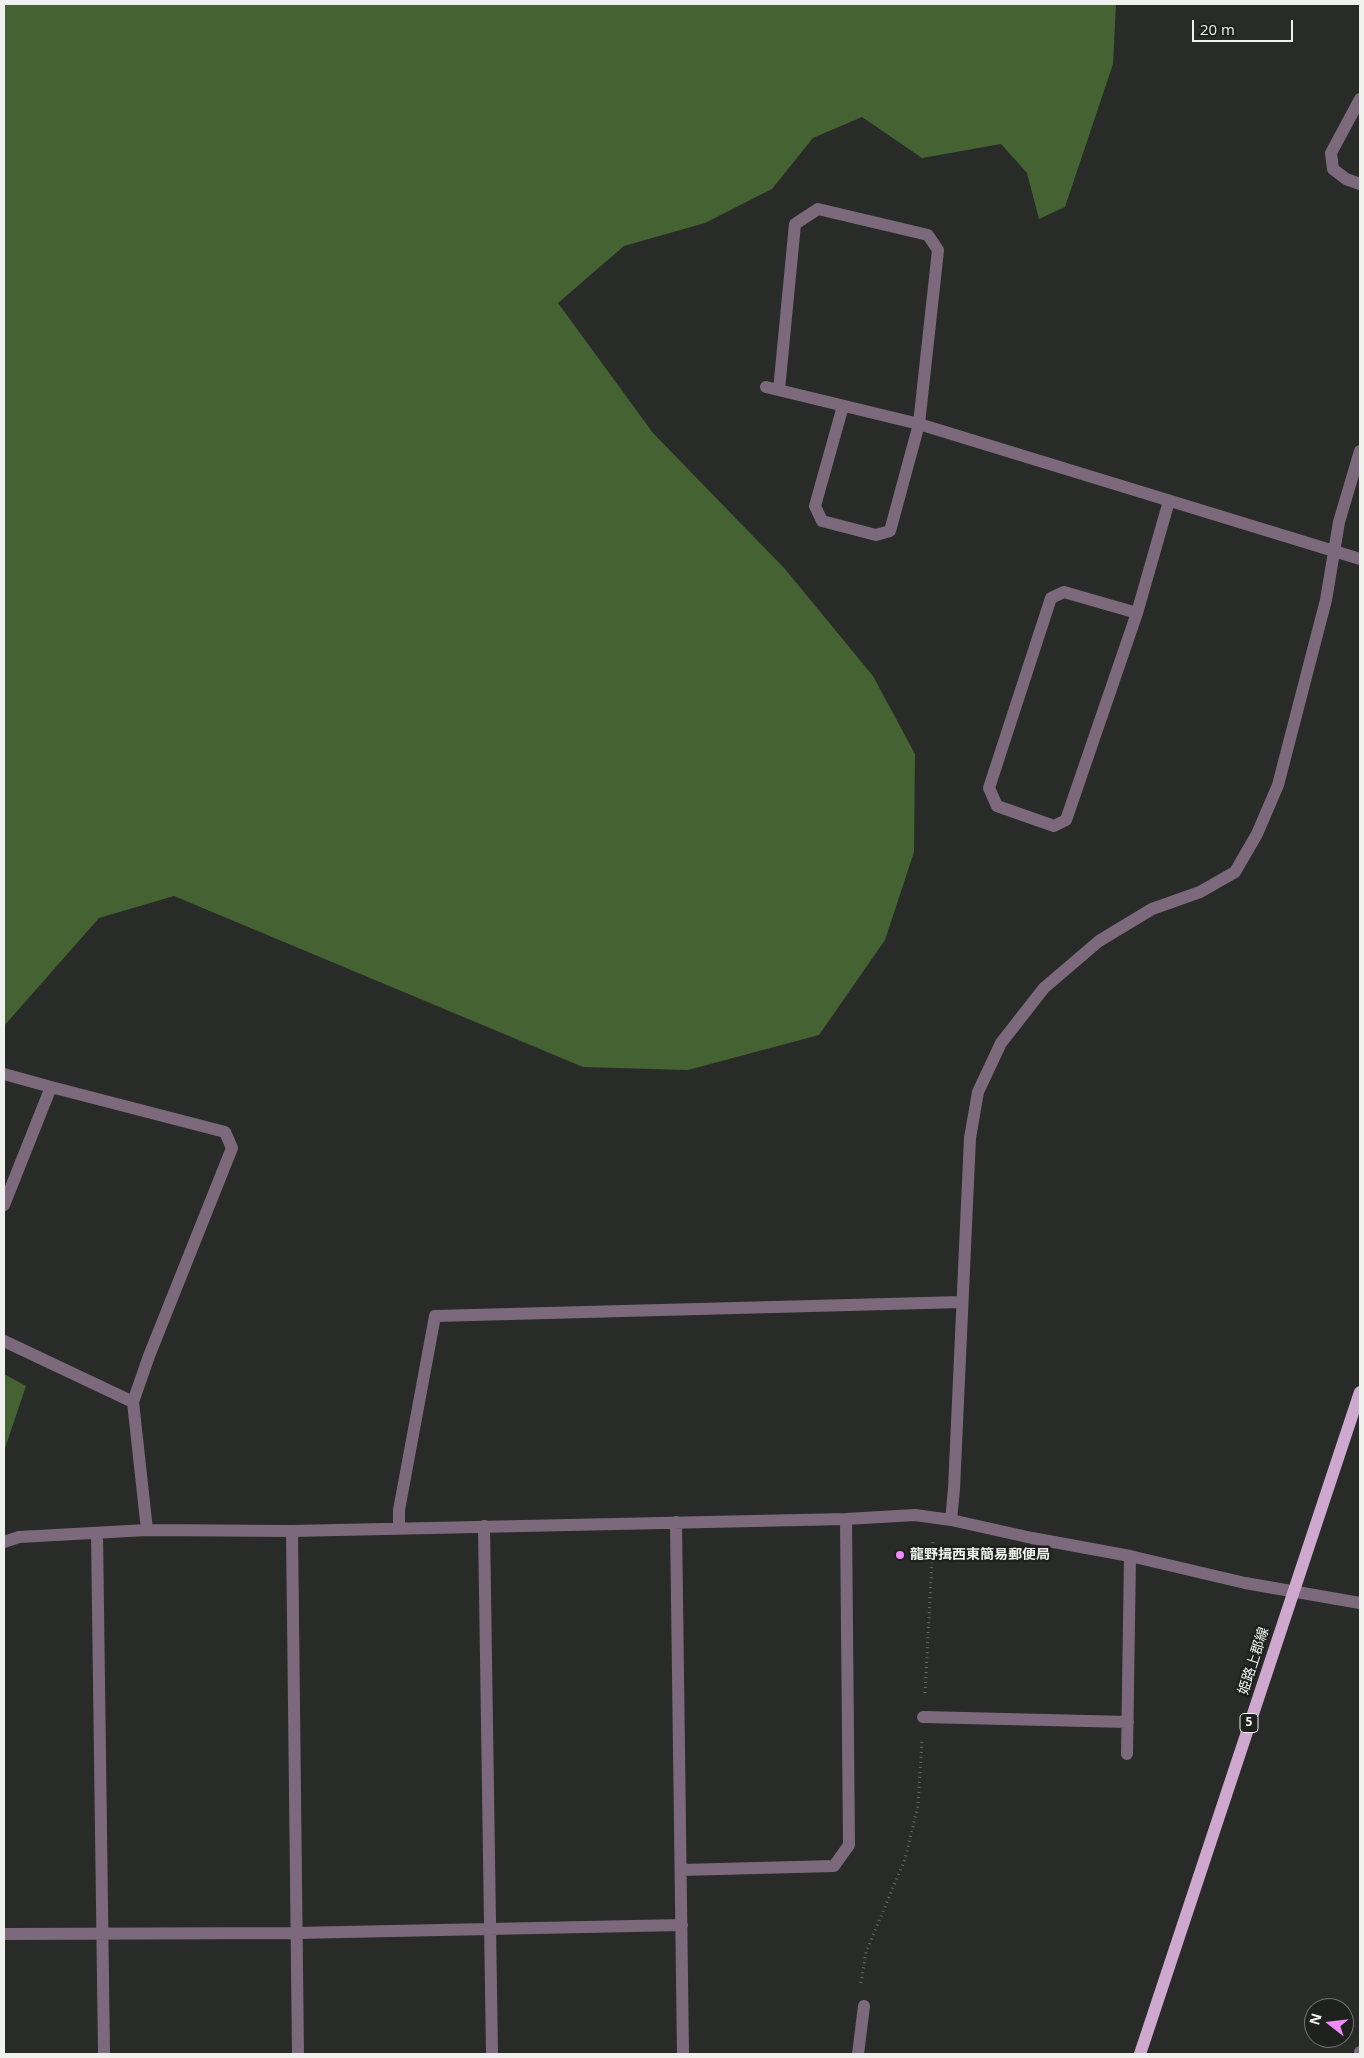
<!DOCTYPE html>
<html>
<head>
<meta charset="utf-8">
<style>
	body { margin:0 }
	#map { position:relative; width:1364px; height:2058px; overflow:hidden; background:#292b28; font-family:"Open Sans",sans-serif }
	canvas { display:block }
	.frame { position:absolute; inset:0; border:5px solid #f0f1ef; pointer-events:none }
	.north { position:absolute; left:1304px; top:1998px; width:50px; height:50px; box-sizing:border-box; background:#1f211f; border:1px solid #737472; border-radius:50%; rotate:286deg; font-size:14px; font-weight:700; line-height:20px; text-align:center; color:#f0f1ef }
	.north::after { content:''; display:block; margin:auto; width:18px; height:22px; background:#f18af4; clip-path:polygon(50% 0,100% 100%,50% 72%,0 100%) }
	.scale { position:absolute; left:1192px; top:20px; width:101px; height:22px; box-sizing:border-box; border:2px solid #f0f1ef; border-top:0; padding-left:6px; font-size:15px; line-height:18px; white-space:nowrap; color:#f0f1ef; -webkit-text-stroke:4px #1f211f; paint-order:stroke }
</style>
</head>
<body>
<div id="map">
<canvas width="1364" height="2058"></canvas>
<div class="frame"></div>
<div class="north">N</div>
<div class="scale">20 m</div>
</div>
<script>
const ctx = document.querySelector('canvas').getContext('2d');
ctx.lineJoin = 'round';
function paint(path, color) {
  ctx.fillStyle = color;
  ctx.fill(path, 'evenodd');
}
function poly(rows) {
  const path = new Path2D();
  for (const r of rows) {
    path.moveTo(r[0], r[1]);
    for (let i = 2; i < r.length; i += 2) path.lineTo(r[i], r[i + 1]);
  }
  return path;
}
function strokePath(path, color, width, dash) {
  ctx.strokeStyle = color;
  ctx.lineWidth = width;
  ctx.lineCap = dash ? 'butt' : 'round';
  ctx.setLineDash(dash || []);
  ctx.stroke(path);
}
function drawText(font, color, halo, rows, align = 'center') {
  ctx.font = font + ' "Open Sans","Noto Sans JP",sans-serif';
  ctx.lineWidth = 5;
  ctx.setLineDash([]);
  ctx.textBaseline = 'middle';
  ctx.strokeStyle = halo;
  ctx.fillStyle = color;
  for (const [text, x, y, turn = 0] of rows) {
    ctx.save();
    ctx.translate(x, y);
    ctx.rotate((+turn || 0) * Math.PI / 180);
    ctx.textAlign = isNaN(turn) ? turn : align;
    if (halo) ctx.strokeText(text, 0, 0);
    ctx.fillText(text, 0, 0);
    ctx.restore();
  }
}
const forest = poly([
	[4,4,1116,4,1113,64,1065,207,1039,219,1027,173,1001,144,922,158,862,117,813,138,772,189,705,223,624,246,558,303,653,433,785,569,873,676,915,754,914,852,885,940,819,1035,688,1070,583,1067,174,896,99,918,4,1026],
	[4,1374,26,1386,4,1451]
]);
const path = poly([
	[925,1693,933,1542],
	[861,1983,866,1952,905,1859,918,1805,922,1739]
]);
const minor = poly([
	[1360,99,1331,153,1333,169,1346,179,1360,184],
	[766,387,919,424,1360,559],
	[779,390,795,224,818,209,928,235,938,250,919,424,890,531,876,535,822,521,815,506,843,406],
	[1137,613,1064,592,1051,598,989,788,997,806,1054,826,1066,820,1137,613,1169,501],
	[4,1074,51,1087,4,1205],
	[4,1341,133,1402,149,1356,232,1148,225,1132,51,1087],
	[133,1402,147,1530],
	[951,1520,954,1489,970,1138,978,1092,1001,1043,1044,988,1099,941,1152,909,1200,892,1235,872,1257,834,1278,785,1326,600,1339,522,1360,451],
	[676,1522,683,2054],
	[484,1526,492,2054],
	[399,1527,399,1510,435,1316,962,1302],
	[292,1531,298,2054],
	[97,1533,104,2054],
	[4,1542,19,1537,147,1530,292,1531,846,1519,915,1515,951,1520,1032,1538,1130,1556,1245,1583,1360,1603],
	[923,1717,1128,1722],
	[1127,1754,1130,1556],
	[681,1870,834,1866,849,1845,846,1519],
	[4,1934,296,1933,682,1925],
	[858,2054,864,2006],
	[1360,2054,1360,2052]
]);
const major = poly([
	[1140,2054,1360,1392]
]);
const markers = [
	[900,1555,5,"#f18af4"]
];
const shields = [
	[1249,1723,18]
];
const shieldNames = [
	["5",1249,1723]
];
const poiNames = [
	["龍野揖西東簡易郵便局",910,1555]
];
const streetNames = [
	["姫路上郡線",1254,1661,-72]
];
paint(forest, '#446232');
strokePath(path, '#676966', 3, [1, 4]);
strokePath(minor, '#7c6a7c', 12);
strokePath(major, '#cfa8cf', 12);
for (const [x, y, r, color] of markers) {
  const dot = new Path2D();
  dot.arc(x, y, r, 0, 2 * Math.PI);
  ctx.fillStyle = color;
  ctx.fill(dot);
  strokePath(dot, '#1f211f', 2);
}
for (const [x, y, w] of shields) {
  const box = new Path2D();
  box.roundRect(x - w / 2, y - 9.5, w, 19, 4);
  ctx.fillStyle = '#1f211f';
  ctx.fill(box);
  strokePath(box, '#f0f1ef', 1);
}
drawText('bold 12px', '#f0f1ef', null, shieldNames);
drawText('bold 14px', '#f0f1ef', '#1f211f', poiNames, 'left');
drawText('14px', '#f0f1ef', '#1f211f', streetNames);
</script>
</body>
</html>
